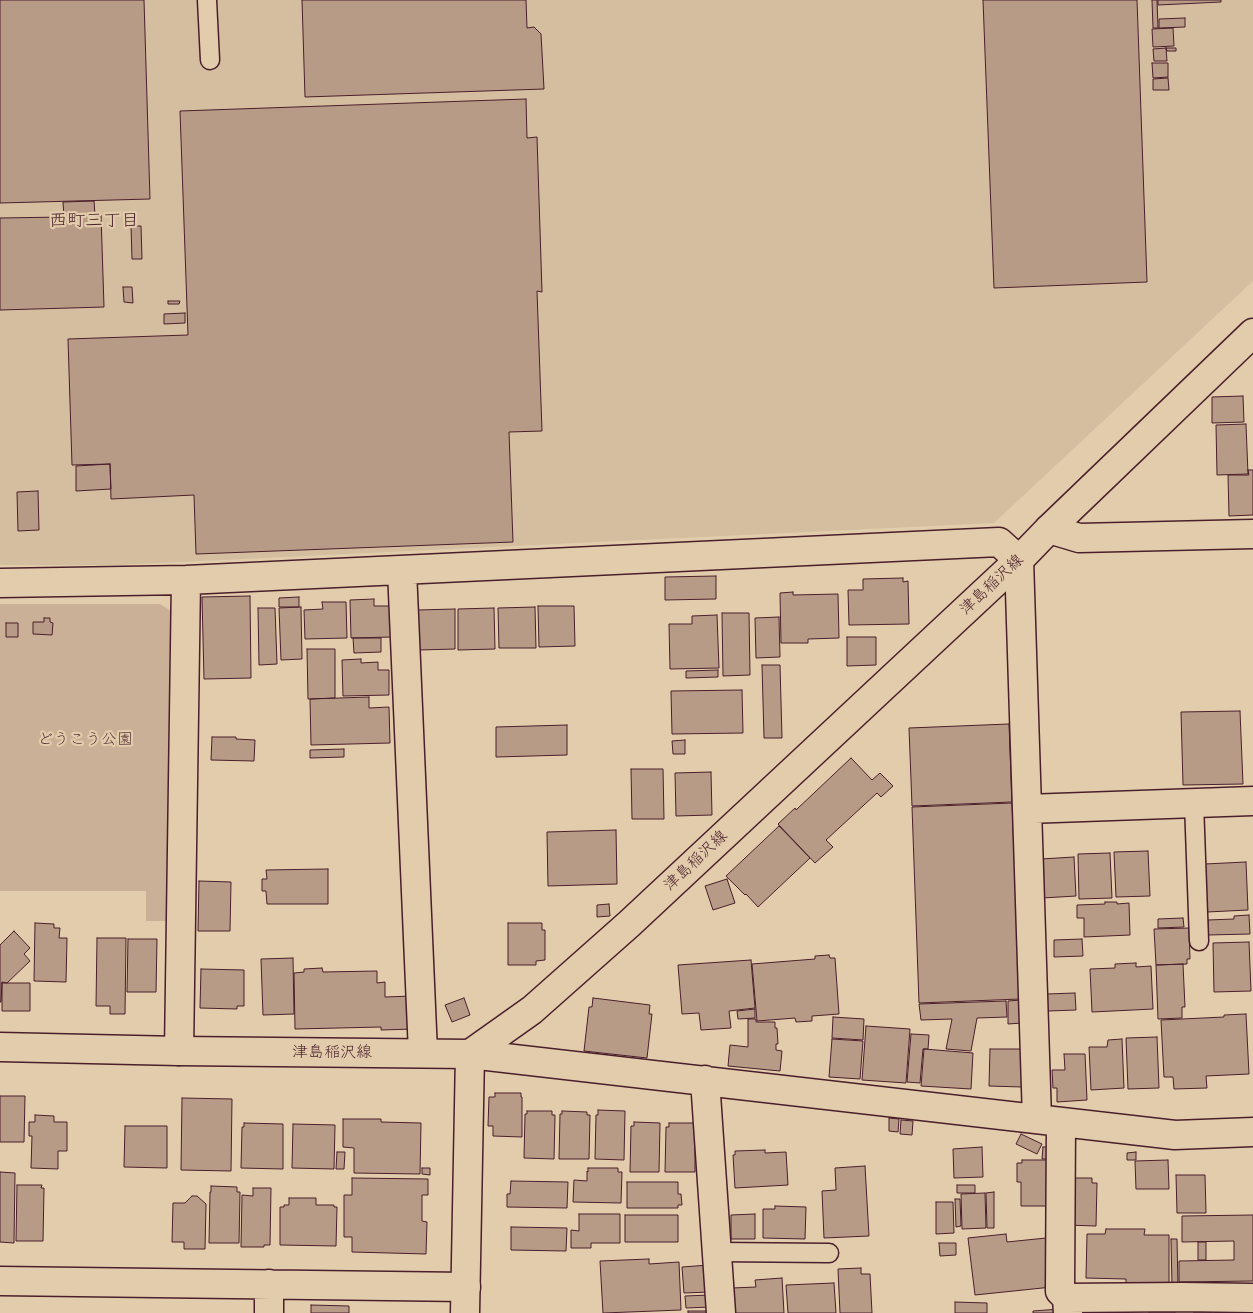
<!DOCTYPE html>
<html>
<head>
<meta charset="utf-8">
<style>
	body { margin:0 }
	canvas { display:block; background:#e2ccab }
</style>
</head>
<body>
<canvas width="1253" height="1313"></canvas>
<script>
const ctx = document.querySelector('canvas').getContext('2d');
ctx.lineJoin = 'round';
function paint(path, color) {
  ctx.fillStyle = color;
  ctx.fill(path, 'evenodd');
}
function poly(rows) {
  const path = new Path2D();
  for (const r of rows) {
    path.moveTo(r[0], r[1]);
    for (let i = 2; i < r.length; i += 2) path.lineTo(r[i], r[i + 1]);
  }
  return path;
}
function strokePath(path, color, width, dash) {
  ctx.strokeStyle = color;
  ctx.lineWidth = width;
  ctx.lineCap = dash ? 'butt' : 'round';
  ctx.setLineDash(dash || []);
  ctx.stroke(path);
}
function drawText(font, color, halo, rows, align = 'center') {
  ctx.font = font + ' Itim,"Klee One",sans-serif';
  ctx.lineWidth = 4.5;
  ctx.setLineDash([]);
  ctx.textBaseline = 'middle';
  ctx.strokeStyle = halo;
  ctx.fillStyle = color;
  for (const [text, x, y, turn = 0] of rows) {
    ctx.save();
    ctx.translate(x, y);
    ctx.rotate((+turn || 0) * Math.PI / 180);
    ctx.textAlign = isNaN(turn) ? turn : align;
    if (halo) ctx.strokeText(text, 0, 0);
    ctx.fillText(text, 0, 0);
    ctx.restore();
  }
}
const built = poly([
	[0,0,1253,0,1253,281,994,523,117,565,0,565]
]);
const green = poly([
	[0,604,160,604,171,611,170,921,146,921,146,891,0,891]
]);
const building = poly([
	[0,0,144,0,150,199,0,203,0,0],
	[302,0,526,0,527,28,534,27,541,34,544,89,305,97,302,0],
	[983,0,1137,0,1147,282,994,288,983,0],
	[1152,0,1157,0,1158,28,1153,28,1152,0],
	[1158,0,1221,0,1221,2,1158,5,1158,0],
	[1185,18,1185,27,1159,28,1159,19,1185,18],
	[1173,28,1174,46,1153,47,1152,29,1173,28],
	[1166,48,1176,48,1176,51,1167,51,1166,48],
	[1166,48,1167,61,1154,61,1153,49,1166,48],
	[1152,63,1168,63,1168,77,1153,78,1152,63],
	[1168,78,1169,90,1153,90,1153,79,1168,78],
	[526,99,527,138,537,137,542,292,537,291,542,431,509,432,513,542,196,554,194,495,111,499,110,464,72,465,68,339,188,335,180,111,526,99],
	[94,201,95,215,101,215,104,307,0,310,0,218,64,217,63,202,94,201],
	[131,226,141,226,142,259,132,259,131,226],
	[123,287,132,287,133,303,124,302,123,287],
	[168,301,180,301,179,304,168,304,168,301],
	[185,313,185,323,164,324,164,314,185,313],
	[1243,396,1244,422,1212,423,1212,397,1243,396],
	[1246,424,1248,474,1217,475,1216,425,1246,424],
	[110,464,111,489,76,491,76,466,110,464],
	[1248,470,1253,470,1253,515,1229,516,1228,475,1249,475,1248,470],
	[38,491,39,530,18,531,17,492,38,491],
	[716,576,716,599,665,600,665,577,716,576],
	[903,578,903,582,908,581,909,624,849,625,848,590,863,590,863,579,903,578],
	[793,592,793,595,838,594,839,638,808,639,808,643,781,643,780,593,793,592],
	[250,596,251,678,204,679,202,597,250,596],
	[299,597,299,607,279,607,279,598,299,597],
	[374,599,374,606,391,606,392,637,351,638,350,600,374,599],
	[322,602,346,602,347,638,305,639,304,610,323,609,322,602],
	[538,606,574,606,575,646,539,647,538,606],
	[301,607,302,659,281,660,279,608,301,607],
	[535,607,536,648,499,648,498,608,535,607],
	[258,608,275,608,277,664,259,665,258,608],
	[494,608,495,649,458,650,458,609,494,608],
	[455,609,455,649,419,650,418,610,455,609],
	[722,613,749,613,750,675,723,676,722,613],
	[717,615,719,668,670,669,669,624,692,624,692,616,717,615],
	[779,617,780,657,756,658,755,618,779,617],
	[44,618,50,618,50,622,53,623,52,635,33,634,33,622,44,622,44,618],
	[6,623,18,623,18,637,6,637,6,623],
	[847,637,876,637,876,665,847,666,847,637],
	[353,638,381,638,381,652,354,653,353,638],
	[307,649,335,649,335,698,308,699,307,649],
	[361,659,361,663,378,662,378,670,389,670,389,695,343,696,342,660,361,659],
	[762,665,780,665,782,738,764,738,762,665],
	[718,670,718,677,686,678,686,671,718,670],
	[742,690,743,733,672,734,671,691,742,690],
	[369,697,369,708,389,707,390,743,311,745,310,699,369,697],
	[1240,711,1243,784,1183,785,1181,712,1240,711],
	[1009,724,1012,802,912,806,909,728,1009,724],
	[567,725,567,755,496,757,496,727,567,725],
	[212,737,236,737,236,739,255,740,254,761,211,760,212,737],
	[685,740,685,754,673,754,672,741,685,740],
	[344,749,344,757,310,758,310,750,344,749],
	[851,758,872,780,880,773,893,786,881,797,877,793,826,840,833,847,815,863,778,824,795,808,796,810,851,758],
	[631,769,663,769,664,819,632,819,631,769],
	[711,772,712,815,676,816,675,773,711,772],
	[1012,803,1020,999,919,1003,912,807,1012,803],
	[779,826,810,858,758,907,746,894,745,895,726,876,779,826],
	[616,830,617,884,548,886,547,832,616,830],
	[1148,851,1150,896,1116,897,1114,852,1148,851],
	[1110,853,1112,898,1079,899,1078,854,1110,853],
	[1074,857,1076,896,1042,898,1041,859,1074,857],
	[1246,862,1248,910,1207,912,1205,864,1246,862],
	[328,869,328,904,267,904,266,891,262,891,262,879,267,879,266,870,328,869],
	[727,879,735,903,713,910,705,886,727,879],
	[199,881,231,882,230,931,198,931,199,881],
	[1105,902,1117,902,1117,904,1129,903,1130,935,1084,937,1084,918,1077,918,1077,905,1105,904,1105,902],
	[609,904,610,916,597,917,597,905,609,904],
	[1249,915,1250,934,1208,935,1208,920,1234,919,1234,916,1249,915],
	[1183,918,1184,927,1158,928,1158,919,1183,918],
	[35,923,54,924,54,928,60,928,59,938,67,938,66,982,34,981,35,923],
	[508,923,542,923,542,930,545,930,545,960,536,961,536,965,508,965,508,923],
	[1189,928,1190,959,1187,959,1187,964,1156,965,1154,929,1189,928],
	[14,931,30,948,24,954,30,961,7,983,2,982,1,1002,0,1002,0,945,14,931],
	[97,938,126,938,125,1014,110,1014,110,1006,96,1006,97,938],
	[128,939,157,939,156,992,127,992,128,939],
	[1082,939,1083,956,1054,957,1054,940,1082,939],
	[1249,942,1251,991,1214,992,1213,943,1249,942],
	[829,955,830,958,835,958,839,1014,812,1016,812,1021,796,1022,795,1018,757,1021,752,964,815,959,815,956,829,955],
	[293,958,294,1014,263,1015,261,959,293,958],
	[751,960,755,1008,729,1011,731,1028,701,1030,699,1013,682,1014,678,965,751,960],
	[1136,963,1136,967,1151,966,1153,1009,1092,1012,1090,969,1115,968,1115,964,1136,963],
	[1183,964,1185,1007,1182,1007,1182,1018,1158,1019,1156,965,1183,964],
	[322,968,323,972,377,971,377,983,385,982,385,997,412,996,413,1029,381,1030,381,1027,295,1029,294,973,304,972,304,969,322,968],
	[201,969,244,970,244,1006,237,1006,237,1009,200,1008,201,969],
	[2,983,30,983,30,1011,2,1011,2,983],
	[1075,993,1076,1010,1048,1011,1047,994,1075,993],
	[464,998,470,1015,452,1022,445,1005,464,998],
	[593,998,650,1005,649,1014,652,1014,647,1058,584,1051,589,1007,592,1007,593,998],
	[1021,1000,1022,1023,1008,1024,1008,1001,1021,1000],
	[1006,1001,1007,1017,977,1018,971,1051,946,1049,952,1019,921,1020,919,1004,1006,1001],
	[755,1009,755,1018,738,1019,737,1011,755,1009],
	[1246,1014,1249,1074,1206,1076,1207,1088,1174,1089,1173,1077,1164,1077,1161,1020,1224,1017,1224,1015,1246,1014],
	[833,1017,864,1019,863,1040,832,1038,833,1017],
	[748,1019,756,1019,756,1022,775,1022,775,1028,777,1028,778,1044,776,1044,776,1050,782,1051,780,1071,728,1066,730,1045,748,1047,748,1019],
	[866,1026,910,1029,906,1083,862,1080,866,1026],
	[911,1034,929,1035,928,1049,923,1049,920,1083,907,1082,911,1034],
	[1157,1037,1159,1088,1128,1089,1126,1038,1157,1037],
	[832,1039,863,1041,860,1079,829,1077,832,1039],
	[1122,1039,1124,1088,1091,1090,1089,1047,1107,1047,1108,1040,1122,1039],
	[924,1049,973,1053,971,1089,921,1086,924,1049],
	[990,1049,1023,1049,1022,1087,989,1086,990,1049],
	[1064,1054,1085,1054,1087,1100,1057,1102,1057,1088,1053,1088,1052,1070,1065,1070,1064,1054],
	[495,1093,521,1093,521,1097,522,1097,522,1137,493,1136,493,1126,488,1126,489,1097,495,1097,495,1093],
	[0,1096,25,1096,24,1142,0,1142,0,1096],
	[182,1098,232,1099,231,1171,181,1170,182,1098],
	[598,1110,625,1111,624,1160,595,1159,596,1115,598,1115,598,1110],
	[527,1111,552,1111,552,1115,555,1115,554,1159,524,1158,525,1114,527,1114,527,1111],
	[562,1111,587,1112,587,1115,590,1115,589,1159,559,1159,560,1114,562,1114,562,1111],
	[35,1115,54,1116,54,1122,67,1122,67,1151,58,1151,58,1169,31,1168,32,1136,29,1136,29,1122,35,1122,35,1115],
	[889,1118,899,1119,898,1132,889,1131,889,1118],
	[343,1119,381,1119,381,1122,421,1123,420,1174,354,1173,354,1148,343,1147,343,1119],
	[901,1120,913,1121,912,1135,900,1134,901,1120],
	[634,1122,660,1123,659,1172,630,1172,631,1126,634,1126,634,1122],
	[244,1123,283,1124,283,1169,241,1168,242,1127,244,1127,244,1123],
	[669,1123,695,1123,695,1172,665,1172,666,1127,669,1127,669,1123],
	[293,1124,335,1125,334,1169,292,1168,293,1124],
	[125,1126,167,1126,167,1168,124,1167,125,1126],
	[1021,1134,1042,1144,1037,1154,1016,1144,1021,1134],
	[982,1147,983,1177,954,1178,953,1149,982,1147],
	[1043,1147,1052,1147,1052,1159,1042,1159,1043,1147],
	[765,1150,765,1153,786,1152,788,1185,735,1188,733,1155,735,1155,735,1151,765,1150],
	[337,1152,345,1152,344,1169,336,1169,337,1152],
	[1136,1152,1136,1160,1127,1160,1127,1153,1136,1152],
	[1022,1160,1052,1160,1051,1206,1021,1206,1021,1182,1017,1182,1017,1163,1022,1163,1022,1160],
	[1168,1160,1169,1189,1136,1189,1135,1161,1168,1160],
	[865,1166,869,1236,824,1238,822,1191,836,1190,835,1168,865,1166],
	[422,1168,430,1168,430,1175,422,1174,422,1168],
	[588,1168,618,1168,618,1172,622,1172,621,1203,573,1202,574,1180,587,1181,587,1171,588,1172,588,1168],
	[0,1172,15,1173,14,1243,0,1242,0,1172],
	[1176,1175,1205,1175,1206,1213,1177,1213,1176,1175],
	[352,1178,428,1179,428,1195,422,1195,422,1221,427,1222,426,1254,352,1252,352,1237,344,1237,344,1195,352,1195,352,1178],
	[1067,1178,1092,1178,1092,1183,1097,1183,1096,1226,1066,1225,1067,1178],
	[511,1181,568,1182,567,1208,507,1207,507,1194,510,1194,511,1181],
	[627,1182,678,1182,678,1194,681,1194,682,1205,678,1205,678,1208,627,1208,627,1182],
	[17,1185,42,1185,41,1188,44,1188,43,1241,16,1241,17,1185],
	[957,1185,975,1185,975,1193,957,1193,957,1185],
	[211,1186,237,1187,237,1192,240,1192,239,1243,209,1243,210,1192,211,1192,211,1186],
	[253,1188,271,1188,270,1245,264,1245,264,1247,241,1247,242,1195,253,1196,253,1188],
	[994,1192,994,1228,987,1228,986,1193,994,1192],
	[985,1193,986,1228,962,1229,961,1194,985,1193],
	[192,1196,197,1196,206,1204,205,1249,184,1249,184,1242,172,1242,173,1203,185,1203,192,1196],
	[289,1198,316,1198,316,1205,334,1205,334,1207,337,1207,336,1246,280,1245,280,1207,284,1207,284,1205,289,1205,289,1198],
	[955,1199,960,1199,961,1226,956,1227,955,1199],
	[936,1202,953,1202,954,1233,936,1234,936,1202],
	[775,1206,806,1207,805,1239,763,1238,763,1209,775,1209,775,1206],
	[579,1214,620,1214,620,1243,591,1243,591,1248,571,1248,571,1230,579,1231,579,1214],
	[755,1214,755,1239,731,1239,731,1215,755,1214],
	[625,1215,678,1215,678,1242,625,1242,625,1215],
	[1253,1215,1253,1281,1179,1282,1179,1261,1234,1260,1234,1241,1182,1242,1182,1216,1253,1215],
	[511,1227,567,1228,566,1251,511,1250,511,1227],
	[1106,1229,1145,1229,1144,1235,1169,1235,1169,1283,1126,1283,1126,1279,1086,1278,1087,1234,1105,1234,1106,1229],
	[1006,1234,1007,1242,1046,1238,1052,1287,975,1295,968,1238,1006,1234],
	[1171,1239,1177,1239,1178,1286,1172,1286,1171,1239],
	[1198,1242,1206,1242,1206,1260,1198,1260,1198,1242],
	[939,1243,956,1243,956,1255,940,1256,939,1243],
	[649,1259,649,1264,679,1262,681,1310,603,1313,600,1261,649,1259],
	[709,1265,710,1292,684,1293,682,1267,709,1265],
	[861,1268,861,1274,870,1274,872,1313,840,1313,838,1269,861,1268],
	[782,1278,784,1313,733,1313,732,1288,756,1287,755,1280,782,1278],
	[834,1283,836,1313,788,1313,786,1285,834,1283],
	[710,1295,711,1307,686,1308,685,1296,710,1295],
	[955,1302,987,1303,987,1313,955,1313,955,1302],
	[1172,1304,1172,1311,1175,1311,1175,1313,1149,1313,1148,1305,1172,1304],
	[311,1305,349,1306,349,1313,311,1313,311,1305],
	[1211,1308,1211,1313,1194,1313,1194,1309,1211,1308],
	[1060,1309,1061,1313,1033,1313,1033,1311,1060,1309],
	[688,1311,707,1311,707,1313,688,1313,688,1311],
	[1079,1312,1118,1312,1118,1313,1079,1313,1079,1312]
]);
const service = poly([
	[207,0,210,60],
	[1194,803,1199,941],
	[717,1252,829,1253]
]);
const minor = poly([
	[1049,529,1079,538,1253,534],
	[402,570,423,1053],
	[0,583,186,580,999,542,1019,560,1037,1119],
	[1027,809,1253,801],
	[179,1051,186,580],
	[470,1054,1175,1135,1253,1132],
	[705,1080,721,1313],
	[1061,1122,1060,1291,1067,1298,1068,1313],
	[0,1281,466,1287],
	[1067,1298,1182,1297,1253,1298],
	[269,1313,269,1284]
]);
const tertiary = poly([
	[465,1313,470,1054]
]);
const secondary = poly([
	[0,1047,179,1051,470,1054,532,1010,629,924,1019,560,1049,529,1253,333]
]);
const streetNames = [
	["津島稲沢線",992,585,-43],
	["津島稲沢線",696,861,-43],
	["津島稲沢線",332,1053]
];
const parkNames = [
	["どうこう公園",85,740]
];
const neighbourhoodNames = [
	["西町三丁目",94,221]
];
paint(built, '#d5bda0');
paint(green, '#c9b096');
paint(building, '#b89b87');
strokePath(building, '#4a1f2b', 1);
strokePath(service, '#4a1f2b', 21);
strokePath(minor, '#4a1f2b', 31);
strokePath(tertiary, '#4a1f2b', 31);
strokePath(secondary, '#4a1f2b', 31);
strokePath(service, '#e2ccab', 18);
strokePath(minor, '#e2ccab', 28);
strokePath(tertiary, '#e2ccab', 28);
strokePath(secondary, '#e2ccab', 28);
drawText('16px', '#4a1f2b', '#e2ccab', streetNames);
drawText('16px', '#5d353b', '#e2ccab', parkNames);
drawText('18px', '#4a1f2b', '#e2ccab', neighbourhoodNames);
</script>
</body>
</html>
